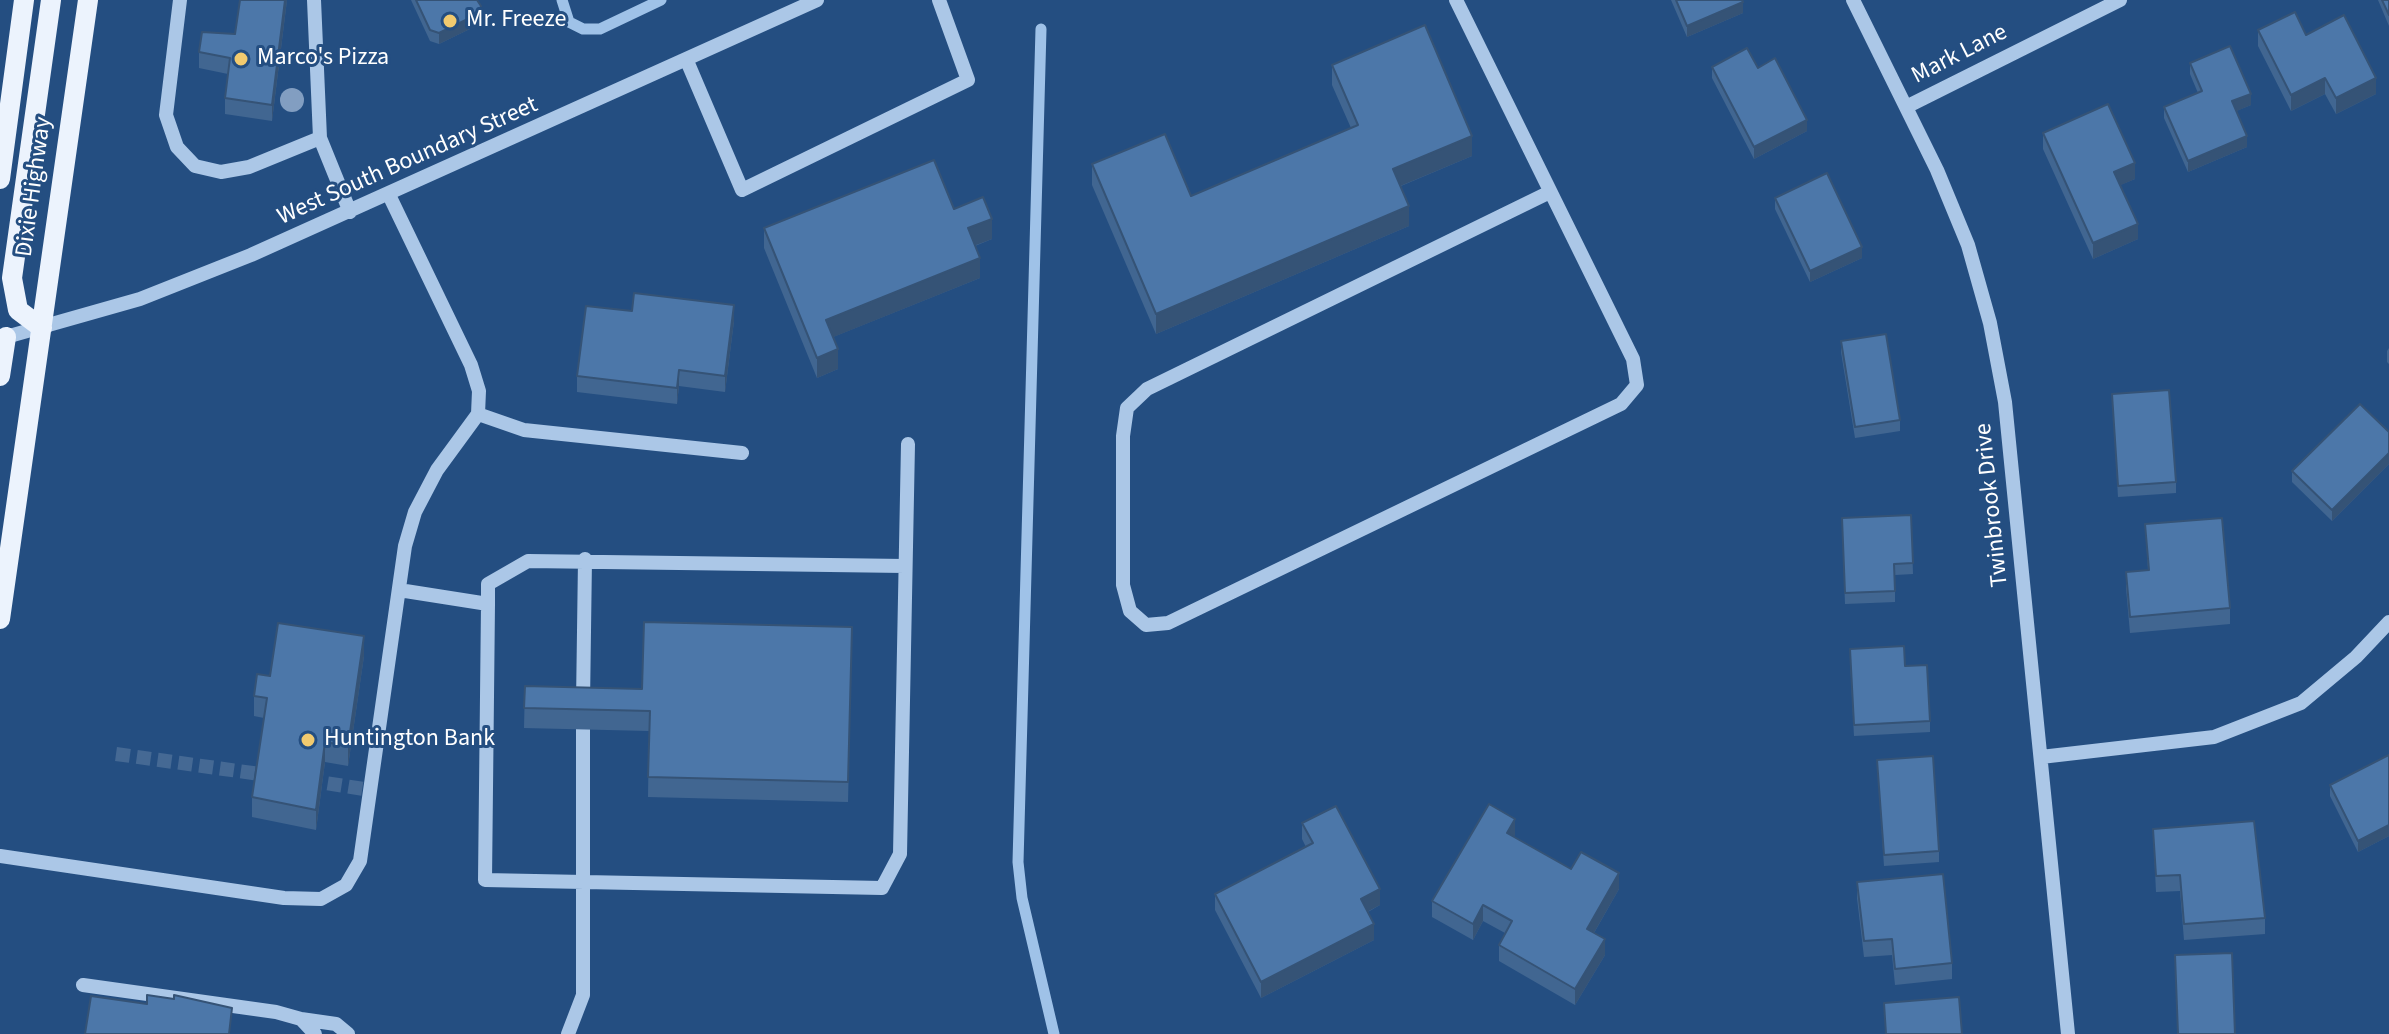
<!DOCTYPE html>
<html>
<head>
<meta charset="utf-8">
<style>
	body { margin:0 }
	canvas { display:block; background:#244e81 }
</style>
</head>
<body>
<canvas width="2389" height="1034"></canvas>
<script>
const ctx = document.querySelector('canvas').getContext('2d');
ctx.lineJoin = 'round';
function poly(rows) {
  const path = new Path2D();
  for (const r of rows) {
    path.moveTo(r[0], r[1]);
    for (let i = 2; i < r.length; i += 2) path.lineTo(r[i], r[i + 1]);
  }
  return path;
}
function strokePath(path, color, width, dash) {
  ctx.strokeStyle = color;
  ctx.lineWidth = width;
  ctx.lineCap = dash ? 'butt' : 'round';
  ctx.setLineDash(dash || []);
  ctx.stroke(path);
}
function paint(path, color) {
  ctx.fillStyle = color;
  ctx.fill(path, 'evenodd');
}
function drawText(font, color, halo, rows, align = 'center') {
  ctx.font = font + ' "Source Sans 3",sans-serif';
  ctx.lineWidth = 6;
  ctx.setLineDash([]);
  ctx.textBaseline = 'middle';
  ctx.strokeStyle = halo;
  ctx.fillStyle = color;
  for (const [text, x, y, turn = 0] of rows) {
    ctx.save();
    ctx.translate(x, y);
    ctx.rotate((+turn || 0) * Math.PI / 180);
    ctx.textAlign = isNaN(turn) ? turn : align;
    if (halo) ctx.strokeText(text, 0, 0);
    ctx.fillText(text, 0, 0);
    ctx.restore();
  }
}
const stream = poly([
	[562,0,569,22,583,29,600,29,661,0],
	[1041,29,1018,862,1022,898,1054,1034]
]);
const minorTunnel = poly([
	[116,754,274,776],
	[307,780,370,790]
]);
const minor = poly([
	[180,0,166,115,177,147,195,166,221,172,249,167,320,138],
	[314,0,320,138,350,212],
	[1456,0,1633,359,1637,385,1621,404,1168,623,1146,625,1130,611,1123,585,1123,436,1127,408,1147,389,1550,192],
	[1853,0,1937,170,1968,245,1990,323,2005,402,2068,1034],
	[687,61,742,190,968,80,939,0],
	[1906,107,2120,0],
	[0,343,6,337,140,299,251,255,817,0],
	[478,414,524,430,742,453],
	[399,590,488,604,485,880,882,888,900,854,908,444],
	[488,604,488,584,528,561,905,566],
	[583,703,585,559],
	[2041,757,2214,737,2301,703,2356,657,2389,622],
	[0,856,284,898,321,899,346,885,360,861,405,546,415,512,437,470,478,414,479,391,471,365,389,195],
	[83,985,276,1012,301,1019,315,1034],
	[301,1019,336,1024,348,1034],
	[568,1034,583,995,583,729]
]);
const major = poly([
	[0,179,24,0],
	[42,328,18,310,12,278,51,0],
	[0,376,6,337],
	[0,619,88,0]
]);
const trees = [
	[292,100]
];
const wall = poly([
	[287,0,272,121,225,114,225,98,228,74,199,68,199,52,235,34],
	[411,0,477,0,481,18,478,25,439,44,430,41],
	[1671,0,1742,0,1743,13,1687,37],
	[2378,0,2389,0,2389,26],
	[2258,30,2306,35,2376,94,2336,114,2325,94,2291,111,2258,46],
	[2190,63,2251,105,2236,111,2247,147,2188,172,2164,118,2164,107,2198,93,2190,74],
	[1332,65,1472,156,1401,186,1409,226,1156,334,1092,185,1092,164,1191,196,1351,128,1332,85],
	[1712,67,1758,68,1807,131,1754,159,1712,78],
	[2043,133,2135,179,2120,185,2138,239,2093,259,2043,149],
	[1775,198,1862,258,1810,282,1775,209],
	[954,209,992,239,975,246,980,278,833,337,838,369,817,378,764,248,764,228],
	[632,311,734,321,725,392,679,386,677,404,577,392,577,376],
	[1841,341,1900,420,1900,431,1855,438,1841,352],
	[2389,348,2389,364,2387,362,2387,351],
	[2112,394,2176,482,2176,493,2118,497],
	[2389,432,2389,464,2332,521,2292,482,2292,471],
	[1911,515,1913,574,1895,575,1895,602,1845,604,1842,518],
	[2145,524,2230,608,2230,624,2130,633,2126,588,2126,572,2148,570],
	[852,627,848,802,648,797,649,731,524,728,525,686,642,689],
	[364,656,348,766,325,762,316,830,252,817,252,797,264,718,254,716,254,696,270,676],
	[1850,660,1905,666,1930,721,1930,732,1854,736],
	[2389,755,2389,836,2358,852,2330,796,2330,785],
	[1877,760,1939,851,1939,862,1884,866],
	[1302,823,1380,905,1368,912,1374,940,1261,998,1215,910,1215,894,1306,847,1302,839],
	[2153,829,2265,918,2265,934,2184,940,2180,891,2156,892],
	[1515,835,1514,837,1571,869,1619,889,1594,933,1605,955,1575,1005,1499,961,1499,945,1505,933,1483,921,1473,940,1432,917,1432,901],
	[1857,882,1952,963,1952,979,1895,985,1892,955,1864,957,1857,898]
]);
const shadedWall = poly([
	[285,0,287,0,272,121,272,105],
	[1743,2,1743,13,1687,37,1687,26],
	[481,6,481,18,478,25,439,44,439,33],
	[2325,78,2325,94,2291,111,2291,95],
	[2376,78,2376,94,2336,114,2336,98],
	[2251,94,2251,105,2232,113,2232,101],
	[1807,120,1807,131,1754,159,1754,147],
	[1472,136,1472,156,1393,189,1393,169],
	[2247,136,2247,147,2188,172,2188,161],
	[2135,163,2135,179,2114,188,2114,172],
	[1409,206,1409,226,1156,334,1156,314],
	[992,219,992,239,968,248,968,228],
	[2138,224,2138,239,2093,259,2093,243],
	[1862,247,1862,258,1810,282,1810,271],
	[980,258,980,278,826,340,826,320],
	[734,305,734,321,725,392,725,376],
	[838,349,838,369,817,378,817,358],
	[679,370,679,386,677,404,677,388],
	[2389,453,2389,464,2332,521,2332,510],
	[364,636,364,656,348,766,348,746],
	[325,742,325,762,316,830,316,810],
	[1515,819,1515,835,1507,849,1507,833],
	[2389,825,2389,836,2358,852,2358,841],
	[1619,873,1619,889,1587,945,1587,929],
	[1380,889,1380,905,1361,915,1361,899],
	[1483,905,1483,921,1473,940,1473,924],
	[1374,924,1374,940,1261,998,1261,982],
	[1605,939,1605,955,1575,1005,1575,989]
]);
const building = poly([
	[240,0,285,0,272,105,225,98,230,58,199,52,202,32,235,34,240,0],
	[416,0,477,0,481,6,478,14,439,33,430,30,416,0],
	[1676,0,1742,0,1743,2,1687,26,1676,0],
	[2382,0,2389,0,2389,15,2382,0],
	[2295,12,2306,35,2344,15,2376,78,2336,98,2325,78,2291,95,2258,30,2295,12],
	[1425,25,1472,136,1393,169,1409,206,1156,314,1092,164,1165,134,1191,196,1358,125,1332,65,1425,25],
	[2230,46,2251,94,2232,101,2247,136,2188,161,2164,107,2202,91,2190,63,2230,46],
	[1747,48,1758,68,1775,58,1807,120,1754,147,1712,67,1747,48],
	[2108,104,2135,163,2114,172,2138,224,2093,243,2043,133,2108,104],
	[934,160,954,209,983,197,992,219,968,228,980,258,826,320,838,349,817,358,764,228,934,160],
	[1827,173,1862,247,1810,271,1775,198,1827,173],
	[634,293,734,305,725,376,679,370,677,388,577,376,586,306,632,311,634,293],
	[1886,334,1900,420,1855,427,1841,341,1886,334],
	[2169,390,2176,482,2118,486,2112,394,2169,390],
	[2360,404,2389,432,2389,453,2332,510,2292,471,2360,404],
	[1911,515,1913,563,1894,564,1895,591,1845,593,1842,518,1911,515],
	[2222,518,2230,608,2130,617,2126,572,2149,570,2145,524,2222,518],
	[644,622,852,627,848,782,648,777,650,711,524,708,525,686,642,689,644,622],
	[278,623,364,636,348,746,325,742,316,810,252,797,267,698,254,696,257,674,270,676,278,623],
	[1904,646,1905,666,1927,665,1930,721,1854,725,1850,649,1904,646],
	[2389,755,2389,825,2358,841,2330,785,2389,755],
	[1933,756,1939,851,1884,855,1877,760,1933,756],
	[1489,804,1515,819,1507,833,1571,869,1581,852,1619,873,1587,929,1605,939,1575,989,1499,945,1512,921,1483,905,1473,924,1432,901,1489,804],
	[1336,806,1380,889,1361,899,1374,924,1261,982,1215,894,1313,843,1302,823,1336,806],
	[2254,821,2265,918,2184,924,2180,875,2156,876,2153,829,2254,821],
	[1943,874,1952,963,1895,969,1892,939,1864,941,1857,882,1943,874],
	[2232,953,2235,1034,2178,1034,2175,955,2232,953],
	[147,995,174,999,174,995,232,1008,229,1034,85,1034,91,996,147,1004,147,995],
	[1959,997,1962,1034,1886,1034,1884,1003,1959,997]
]);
const markers = [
	[450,21,8,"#f1ca6f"],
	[241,59,8,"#f1ca6f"],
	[308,740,8,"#f1ca6f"]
];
const poiNames = [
	["Mr. Freeze",466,21],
	["Marco's Pizza",257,59],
	["Huntington Bank",324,740]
];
const streetNames = [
	["Mark Lane",1960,55,-27],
	["West South Boundary Street",408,162,-24],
	["Dixie Highway",35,187,-82],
	["Twinbrook Drive",1993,505,-96]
];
strokePath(stream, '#9fc2e8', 11);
strokePath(minorTunnel, '#456994', 14, [14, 7]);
strokePath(minor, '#abc7e7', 14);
strokePath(major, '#ecf3fd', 20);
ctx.fillStyle = '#829ec1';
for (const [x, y] of trees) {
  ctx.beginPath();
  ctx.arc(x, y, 12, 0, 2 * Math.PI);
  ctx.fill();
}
paint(wall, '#416691');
paint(shadedWall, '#355376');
paint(building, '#4c77a9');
strokePath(building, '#355376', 2);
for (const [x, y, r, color] of markers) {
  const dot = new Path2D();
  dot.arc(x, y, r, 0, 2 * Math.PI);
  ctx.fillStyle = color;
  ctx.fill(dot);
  strokePath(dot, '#244e81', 3);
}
drawText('24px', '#fff', '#244e81', poiNames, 'left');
drawText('24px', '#fff', '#244e81', streetNames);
</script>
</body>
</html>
